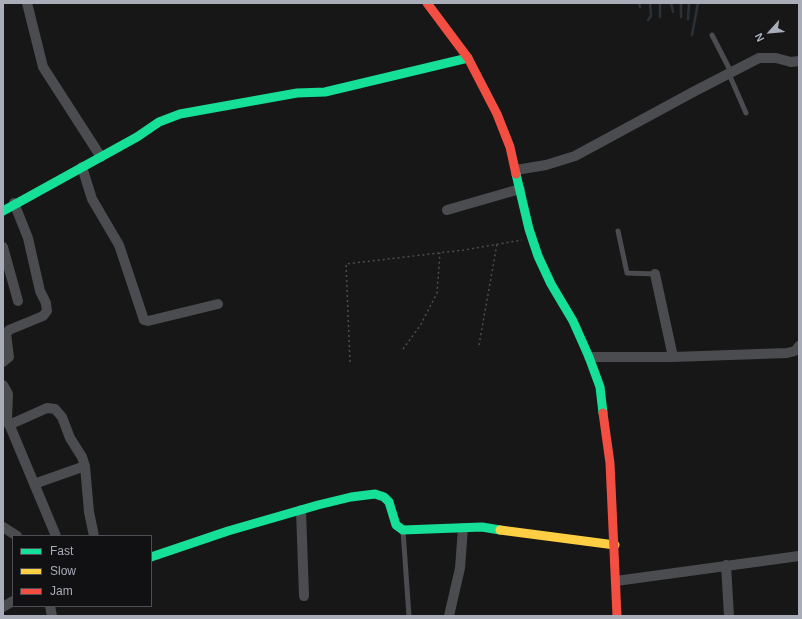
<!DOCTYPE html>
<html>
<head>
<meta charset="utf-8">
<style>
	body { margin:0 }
	#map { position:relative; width:802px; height:619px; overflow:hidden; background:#171717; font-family:Arial,sans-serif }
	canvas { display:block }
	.frame { position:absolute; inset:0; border:4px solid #a8adb8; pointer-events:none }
	.legend { position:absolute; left:12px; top:535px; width:140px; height:72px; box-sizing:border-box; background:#111113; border:1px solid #4d4f55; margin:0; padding:5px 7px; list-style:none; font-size:12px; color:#a8adb8 }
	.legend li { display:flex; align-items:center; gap:8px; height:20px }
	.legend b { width:20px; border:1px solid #4d4f55 }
	.north { position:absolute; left:750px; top:12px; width:40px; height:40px; -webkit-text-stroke:3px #111113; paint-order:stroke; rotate:243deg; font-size:11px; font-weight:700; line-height:16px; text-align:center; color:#a8adb8 }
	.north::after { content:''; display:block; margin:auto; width:14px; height:18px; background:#a8adb8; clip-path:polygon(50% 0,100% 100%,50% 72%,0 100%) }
</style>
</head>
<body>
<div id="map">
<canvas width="802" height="619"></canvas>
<div class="frame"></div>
<ul class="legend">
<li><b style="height:5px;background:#16e098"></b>Fast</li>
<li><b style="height:5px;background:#ffcf43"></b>Slow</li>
<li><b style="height:5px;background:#f24e42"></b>Jam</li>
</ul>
<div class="north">N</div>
</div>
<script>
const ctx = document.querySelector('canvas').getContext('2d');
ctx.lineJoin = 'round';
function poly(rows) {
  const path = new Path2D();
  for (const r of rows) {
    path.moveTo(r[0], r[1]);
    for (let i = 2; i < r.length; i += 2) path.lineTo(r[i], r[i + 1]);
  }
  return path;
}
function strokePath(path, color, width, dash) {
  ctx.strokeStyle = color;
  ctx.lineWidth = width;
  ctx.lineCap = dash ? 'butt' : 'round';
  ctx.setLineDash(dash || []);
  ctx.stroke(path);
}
const stream = poly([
	[639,3,640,7],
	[660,3,660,17],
	[671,3,673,12],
	[681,3,681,17],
	[688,19,689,3],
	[648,20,651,16,650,3],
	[692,35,698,3]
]);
const path = poly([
	[479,345,497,244],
	[403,349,420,326,437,293,440,253],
	[350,362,346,264,464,250,522,240]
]);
const lane = poly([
	[712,35,731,72],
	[729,74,746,113],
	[618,231,627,273,655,274],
	[403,531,409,616]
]);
const street = poly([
	[27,3,43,67,101,157],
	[82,167,92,199,119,245,144,320,148,321,218,304],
	[516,170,546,165,575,156,695,91,759,58,776,58,791,62,799,61],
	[447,210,520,189],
	[3,247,18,301],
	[655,274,673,357],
	[589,357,673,357,787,353,795,351,799,346],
	[3,362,9,357,6,334,9,330,43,316,47,311,46,303,40,291,28,238,14,203],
	[3,385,8,394,7,419,56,536],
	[9,425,47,408,55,409,62,417,70,438,82,457,85,466,89,512,94,536],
	[34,484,85,466],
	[301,510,304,596],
	[3,527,17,536],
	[726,565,729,616],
	[616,581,799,556],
	[50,606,52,616],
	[3,607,13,601],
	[449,616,460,568,463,528]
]);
const fast = poly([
	[516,174,529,229,538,256,551,284,573,321,589,357,600,387,603,413],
	[3,211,137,137,159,122,180,114,297,93,325,92,468,58],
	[151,557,228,531,318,505,351,497,375,494,384,497,389,502,396,525,403,530,482,527,500,530]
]);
const slow = poly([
	[500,530,615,545]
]);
const jam = poly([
	[427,3,468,58,497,114,510,147,516,174],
	[603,413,610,463,617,616]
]);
strokePath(stream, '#2a3239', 2.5);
strokePath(path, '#4d4e52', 1.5, [2, 3]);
strokePath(lane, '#4b4c50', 5);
strokePath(street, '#4b4c50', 10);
strokePath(fast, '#16e098', 9);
strokePath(slow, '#ffcf43', 9);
strokePath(jam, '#f24e42', 9);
</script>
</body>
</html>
